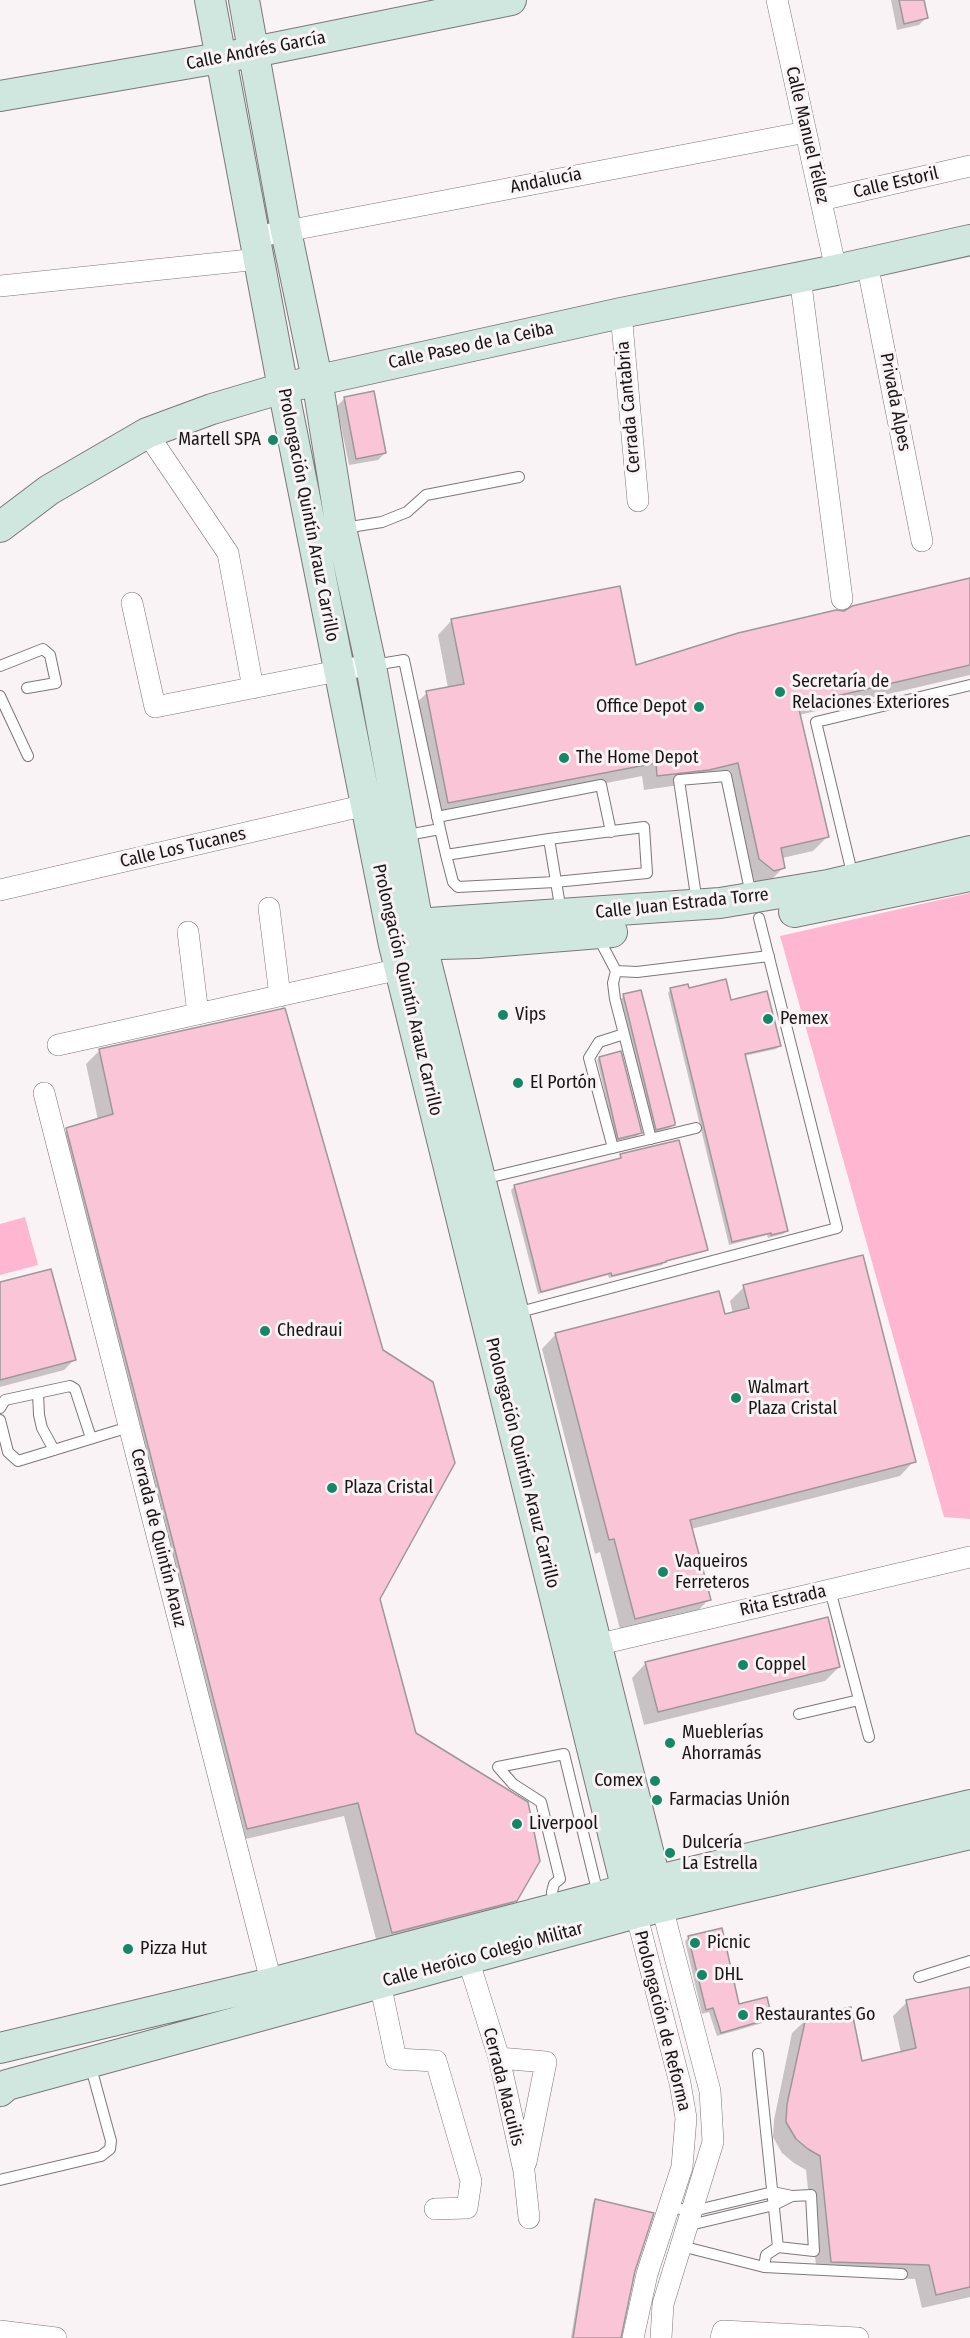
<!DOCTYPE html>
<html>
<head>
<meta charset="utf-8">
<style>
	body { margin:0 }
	canvas { display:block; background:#faf3f5 }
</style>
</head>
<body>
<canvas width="970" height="2338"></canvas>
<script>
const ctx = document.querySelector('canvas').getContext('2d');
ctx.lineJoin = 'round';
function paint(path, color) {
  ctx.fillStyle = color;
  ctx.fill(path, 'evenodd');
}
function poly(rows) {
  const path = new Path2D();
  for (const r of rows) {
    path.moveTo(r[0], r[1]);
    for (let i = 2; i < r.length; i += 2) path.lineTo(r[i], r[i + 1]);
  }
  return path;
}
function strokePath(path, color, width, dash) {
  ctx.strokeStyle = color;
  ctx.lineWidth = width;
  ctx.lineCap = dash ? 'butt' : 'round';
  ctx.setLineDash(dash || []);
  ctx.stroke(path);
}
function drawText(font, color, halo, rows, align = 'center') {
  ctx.font = font + ' "Fira Sans Condensed",sans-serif';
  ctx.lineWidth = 6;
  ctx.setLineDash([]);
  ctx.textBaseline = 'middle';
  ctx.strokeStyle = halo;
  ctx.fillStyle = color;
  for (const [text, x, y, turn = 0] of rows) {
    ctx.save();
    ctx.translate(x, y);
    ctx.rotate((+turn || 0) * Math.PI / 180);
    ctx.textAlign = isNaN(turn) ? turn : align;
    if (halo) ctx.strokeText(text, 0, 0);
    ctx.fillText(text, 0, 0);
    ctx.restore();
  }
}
const green = poly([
	[970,893,970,1519,944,1517,780,936],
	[25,1217,38,1265,0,1275,0,1224]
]);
const shadow = poly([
	[891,0,922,0,926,18,919,25,897,30],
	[373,393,385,453,378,460,349,465,337,406,344,399],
	[970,580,970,675,799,715,827,837,813,851,782,858,783,868,769,882,759,884,745,874,724,776,694,783,644,790,642,776,434,817,412,707,427,693,448,688,438,635,452,620,635,667],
	[671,989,688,990,730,1001,779,1046,776,1049,744,1056,787,1231,783,1234,768,1238,767,1235,729,1245,668,993],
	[624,996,673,1125,670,1128,654,1132,621,999],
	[100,1050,415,1734,515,1900,501,1915,378,1947,344,1816,233,1842,53,1144,67,1130,98,1120,86,1064],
	[600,1057,640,1133,637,1136,616,1141,597,1060],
	[621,1155,706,1249,703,1252,664,1262,662,1265,609,1278,608,1275,538,1294,511,1190,514,1187,619,1160],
	[0,1284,75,1359,64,1370,0,1387],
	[744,1287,914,1461,900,1476,691,1529,709,1599,695,1614,621,1633,600,1552,595,1554,542,1349,556,1334,733,1314,730,1301],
	[646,1663,839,1667,825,1681,644,1725,632,1678],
	[689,1937,738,2006,770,2018,766,2022,717,2036,709,2012,702,2014,685,1941],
	[970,1988,970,2297,922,2308,915,2279,817,2275,806,2170,794,2163,782,2153,773,2137,774,2120,792,2033,807,2019,861,2063,901,2053,893,2016,907,2002],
	[596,2200,633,2271,619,2338,571,2338,593,2203]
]);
const building = poly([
	[899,0,924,0,928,18,904,24,899,0],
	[374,391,386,453,356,459,344,397,374,391],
	[970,578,970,665,798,705,829,837,781,848,785,868,774,871,759,859,738,763,709,770,657,776,656,763,448,803,426,691,464,684,451,619,620,586,636,665,738,633,836,610,844,611,852,606,970,578],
	[726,979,731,1000,767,991,781,1046,745,1054,788,1231,771,1235,771,1233,732,1242,670,988,688,984,689,988,726,979],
	[641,990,675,1122,675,1125,656,1130,623,994,641,990],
	[285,1008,383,1350,433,1382,455,1463,380,1599,416,1733,528,1802,540,1861,517,1901,392,1933,358,1803,247,1829,66,1128,113,1114,99,1049,285,1008],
	[621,1051,642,1133,618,1139,599,1057,621,1051],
	[679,1140,708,1250,666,1261,666,1262,612,1276,611,1273,541,1292,514,1185,621,1158,620,1154,679,1140],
	[863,1255,916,1462,690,1520,711,1600,635,1619,614,1539,609,1540,555,1333,719,1291,725,1314,749,1308,743,1285,863,1255],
	[51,1269,76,1360,0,1380,0,1282,51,1269],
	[828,1617,840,1667,658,1712,645,1662,828,1617],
	[722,1928,739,2004,767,1997,772,2018,721,2033,713,2008,706,2010,688,1936,722,1928],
	[970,1987,970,2287,936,2295,929,2265,831,2262,820,2156,808,2149,796,2139,786,2122,787,2104,806,2017,851,2007,862,2061,916,2048,906,2000,970,1987],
	[595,2199,654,2213,635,2271,621,2338,573,2338,595,2199]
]);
const lane = poly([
	[344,528,382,522,407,512,426,495,519,477],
	[374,665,404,660,440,829,402,836],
	[0,666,43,649,50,655,56,683,27,688],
	[0,696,28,756],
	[437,817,601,785,611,832],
	[440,829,446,855,549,839,561,912],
	[446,855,453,882,458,887,555,882,647,873,644,827,549,839],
	[853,877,816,722,970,685],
	[697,903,679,780,726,776,751,895],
	[598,937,616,971,637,972,769,956],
	[616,971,613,983,615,999,651,1139],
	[613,1148,589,1058,599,1042,624,1034],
	[483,1179,696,1128],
	[516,1313,837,1228,759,918],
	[38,1393,39,1415,42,1428,54,1450],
	[0,1408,5,1400,70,1386,75,1389,91,1438],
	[0,1420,8,1452,18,1461,129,1427],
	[830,1590,869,1737],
	[799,1714,859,1700],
	[554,1906,552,1892,554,1884,560,1879,541,1802,513,1784,498,1767,564,1754,598,1894],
	[919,1977,970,1961],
	[758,2054,778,2247],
	[0,2180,101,2156,110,2149,111,2141,90,2064],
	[669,2207,693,2211,773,2192,792,2196,811,2195,814,2251,778,2247,766,2255,764,2267,681,2246],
	[686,2226,774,2205,792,2196],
	[764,2267,902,2274]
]);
const street = poly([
	[777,0,836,270],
	[821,200,970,166],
	[255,237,806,132],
	[867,263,922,541],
	[800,277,842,599],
	[0,286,259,259],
	[621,313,638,501],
	[147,433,228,553,253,688],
	[132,603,155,707,353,668],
	[0,890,366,805],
	[269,908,280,996],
	[188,932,198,1014],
	[58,1045,400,969],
	[44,1093,275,1997],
	[596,1645,970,1557],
	[468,1959,499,2058,524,2171,529,2218],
	[380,1983,396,2059,436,2061,471,2181,467,2208,435,2209],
	[499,2058,546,2062,526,2162],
	[0,2331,56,2338],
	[633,2338,647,2274,682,2167,686,2118,680,2083,636,1913],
	[661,2338,663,2304,713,2142,710,2091,662,1907],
	[721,2338,723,2331,858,2338]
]);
const secondary = poly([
	[210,0,283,388,394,945,627,1890,636,1913],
	[244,0,286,231,317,379,341,528,371,666,422,946,662,1907],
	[0,96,254,52,511,0],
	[0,527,49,490,147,433,212,409,283,388,621,313,836,270,970,240],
	[794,912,970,876],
	[401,925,720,903,828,885,970,851],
	[403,945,477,943,612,932],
	[0,2048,271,1983,599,1897,654,1881,970,1805],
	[0,2091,7,2085,636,1913,970,1834]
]);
const markers = [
	[273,440,6,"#148766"],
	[780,692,6,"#148766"],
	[699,707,6,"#148766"],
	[564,758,6,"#148766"],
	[503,1015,6,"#148766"],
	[768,1019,6,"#148766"],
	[518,1083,6,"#148766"],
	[265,1331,6,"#148766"],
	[736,1398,6,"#148766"],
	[332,1488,6,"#148766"],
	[663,1572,6,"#148766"],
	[743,1665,6,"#148766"],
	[670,1743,6,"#148766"],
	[655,1781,6,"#148766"],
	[657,1800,6,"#148766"],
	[517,1824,6,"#148766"],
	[670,1853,6,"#148766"],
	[695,1943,6,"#148766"],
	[128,1949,6,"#148766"],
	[702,1975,6,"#148766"],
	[743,2015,6,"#148766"]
];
const streetNames = [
	["Calle Andrés García",256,51,-11],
	["Calle Manuel Téllez",807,135,77],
	["Andalucía",546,181,-11],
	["Calle Estoril",896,183,-13],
	["Calle Paseo de la Ceiba",471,346,-12],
	["Privada Alpes",895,402,79],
	["Cerrada Cantabria",629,407,-95],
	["Prolongación Quintín Arauz Carrillo",308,515,79],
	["Calle Los Tucanes",183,848,-13],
	["Calle Juan Estrada Torre",682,904,-6],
	["Prolongación Quintín Arauz Carrillo",407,990,77],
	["Prolongación Quintín Arauz Carrillo",522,1463,76],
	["Cerrada de Quintín Arauz",158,1538,76],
	["Rita Estrada",783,1601,-13],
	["Calle Heróico Colegio Militar",483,1955,-15],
	["Prolongación de Reforma",662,2021,76],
	["Cerrada Macuilis",503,2087,76]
];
const poiNames = [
	["Martell SPA",261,440,"right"],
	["Secretaría de",792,682],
	["Relaciones Exteriores",792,703],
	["Office Depot",687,707,"right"],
	["The Home Depot",576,758],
	["Vips",515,1015],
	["Pemex",780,1019],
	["El Portón",530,1083],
	["Chedraui",277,1331],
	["Walmart",748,1388],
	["Plaza Cristal",748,1409],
	["Plaza Cristal",344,1488],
	["Vaqueiros",675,1562],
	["Ferreteros",675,1583],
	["Coppel",755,1665],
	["Mueblerías",682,1733],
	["Ahorramás",682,1754],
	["Comex",643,1781,"right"],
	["Farmacias Unión",669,1800],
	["Liverpool",529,1824],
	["Dulcería",682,1843],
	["La Estrella",682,1864],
	["Picnic",707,1943],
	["Pizza Hut",140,1949],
	["DHL",714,1975],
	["Restaurantes Go",755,2015]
];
paint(green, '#ffb6d1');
paint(shadow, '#0003');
paint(building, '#f9c5d7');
strokePath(building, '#9e989a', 1.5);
strokePath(lane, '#7c7778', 12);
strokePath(street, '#7c7778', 22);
strokePath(secondary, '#7c7778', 32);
strokePath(lane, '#fff', 10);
strokePath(street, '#fff', 21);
strokePath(secondary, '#cfe7de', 30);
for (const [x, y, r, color] of markers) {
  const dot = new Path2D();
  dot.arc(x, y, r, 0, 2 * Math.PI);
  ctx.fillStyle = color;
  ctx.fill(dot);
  strokePath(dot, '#faf3f5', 2);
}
drawText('18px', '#171516', '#faf3f5', streetNames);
drawText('18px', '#171516', '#faf3f5', poiNames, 'left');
</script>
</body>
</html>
